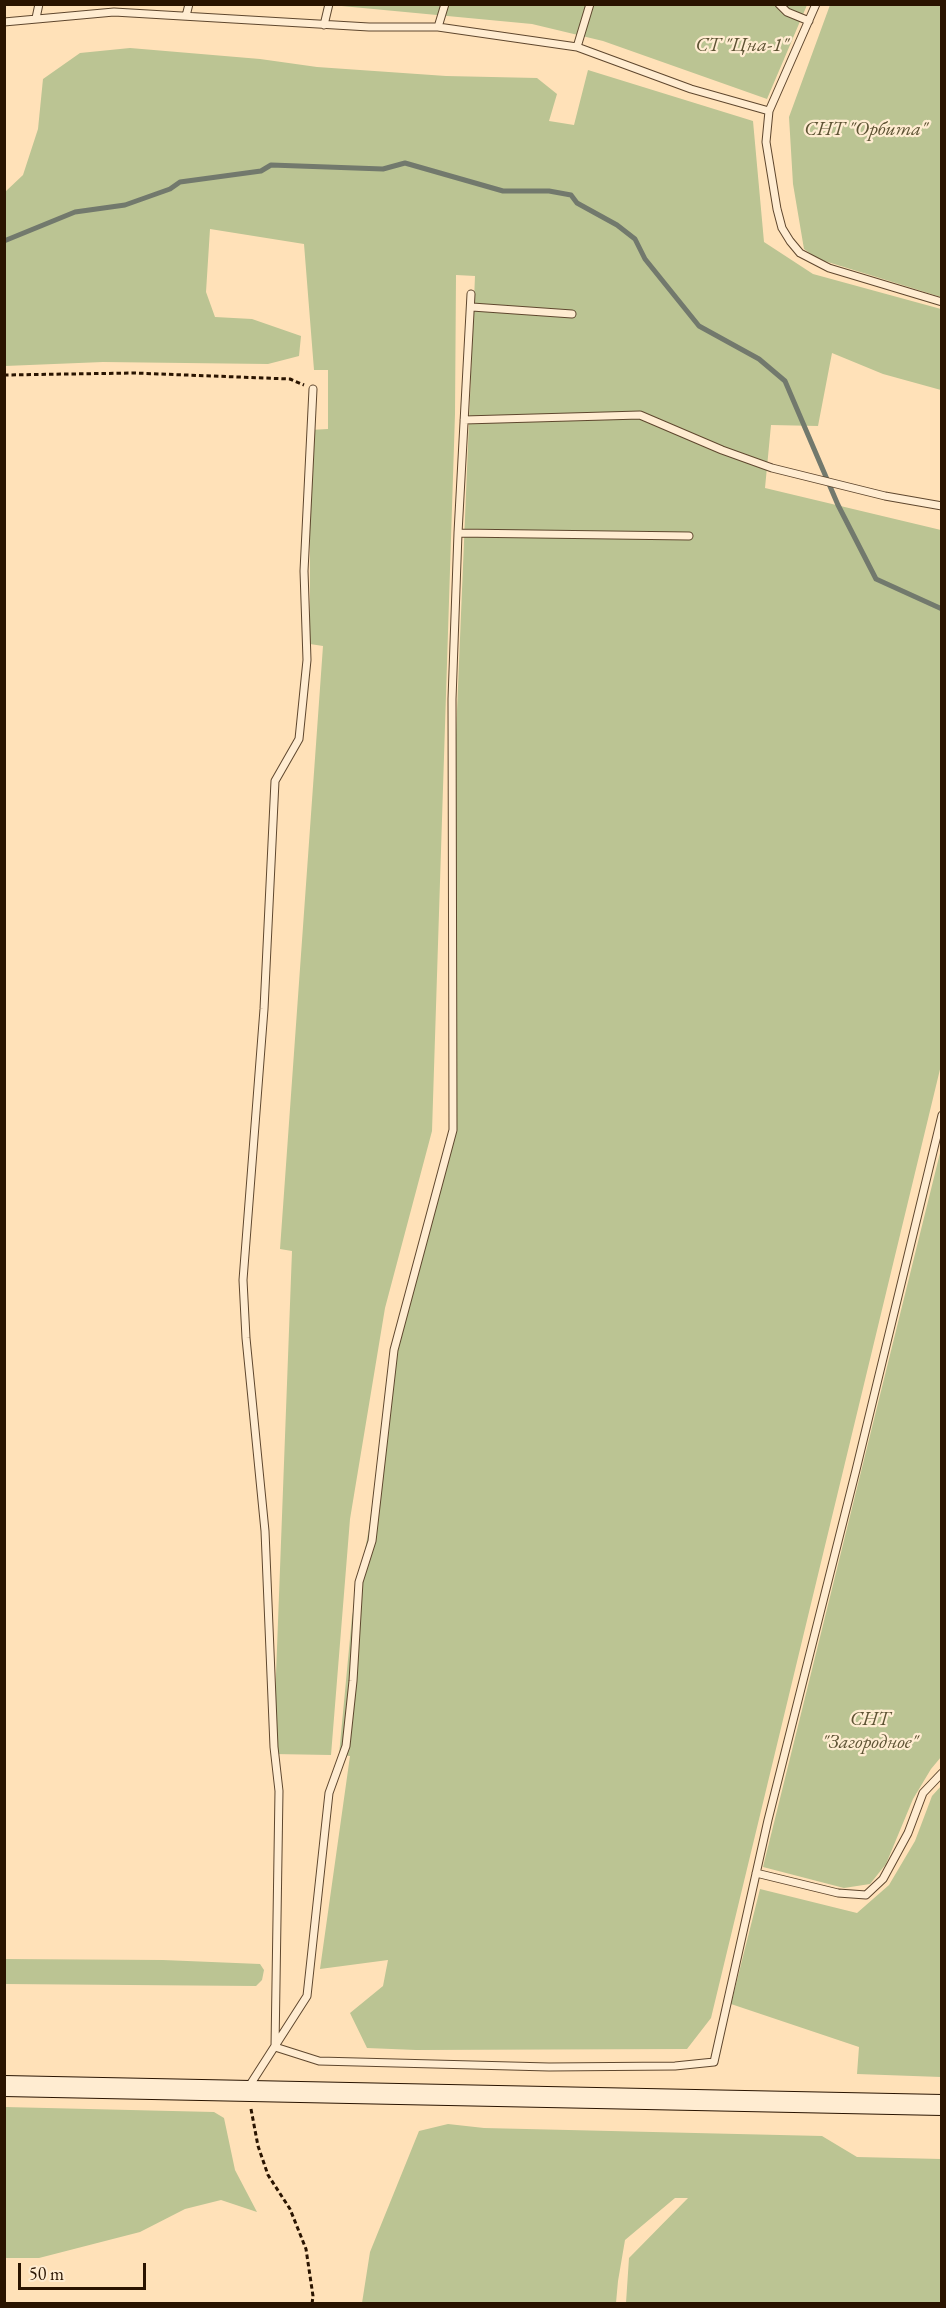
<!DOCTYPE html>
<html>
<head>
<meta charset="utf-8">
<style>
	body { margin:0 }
	#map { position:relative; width:946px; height:2308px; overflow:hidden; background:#ffe1b8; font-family:"EB Garamond",serif }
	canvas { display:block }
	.frame { position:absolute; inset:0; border:6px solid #2a1400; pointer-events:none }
	.scale { position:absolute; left:18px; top:2263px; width:128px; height:27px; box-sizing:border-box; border:3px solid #2a1400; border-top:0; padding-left:8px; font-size:18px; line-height:21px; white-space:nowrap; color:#2a1400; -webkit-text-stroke:4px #ffecd1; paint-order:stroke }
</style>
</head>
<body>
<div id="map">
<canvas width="946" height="2308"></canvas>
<div class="frame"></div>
<div class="scale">50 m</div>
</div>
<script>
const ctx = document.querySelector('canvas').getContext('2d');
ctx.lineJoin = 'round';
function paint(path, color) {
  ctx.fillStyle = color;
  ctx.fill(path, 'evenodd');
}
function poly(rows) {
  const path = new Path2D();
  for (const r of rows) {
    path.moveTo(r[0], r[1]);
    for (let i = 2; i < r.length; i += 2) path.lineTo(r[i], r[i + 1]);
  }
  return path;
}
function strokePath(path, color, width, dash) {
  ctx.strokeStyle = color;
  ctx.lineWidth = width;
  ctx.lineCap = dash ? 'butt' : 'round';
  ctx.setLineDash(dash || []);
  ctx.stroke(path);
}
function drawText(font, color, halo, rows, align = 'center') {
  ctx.font = font + ' "EB Garamond",serif';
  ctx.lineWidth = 4.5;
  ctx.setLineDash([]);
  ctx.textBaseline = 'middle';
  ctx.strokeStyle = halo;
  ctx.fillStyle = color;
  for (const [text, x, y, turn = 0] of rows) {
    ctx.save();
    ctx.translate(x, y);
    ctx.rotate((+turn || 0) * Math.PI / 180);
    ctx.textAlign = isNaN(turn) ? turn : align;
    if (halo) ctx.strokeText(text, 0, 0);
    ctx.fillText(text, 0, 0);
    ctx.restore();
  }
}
const green = poly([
	[331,5,807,5,767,99,603,41,532,24],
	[830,5,941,5,941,297,818,259,804,249,793,184,789,117],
	[130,48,260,59,317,67,446,76,537,78,557,94,549,121,574,125,588,70,753,121,764,242,813,274,941,309,941,390,883,374,832,353,818,426,771,425,765,488,941,530,942,1061,711,2018,687,2049,416,2050,367,2048,350,2013,383,1986,388,1960,320,1969,350,1756,339,1755,352,1617,369,1529,383,1420,404,1311,452,1134,449,904,475,276,456,275,455,414,432,1131,385,1308,350,1519,331,1755,273,1754,292,1251,280,1249,323,646,310,644,310,430,328,429,328,370,314,370,304,244,210,229,206,292,215,317,252,319,301,336,299,356,268,364,103,362,5,366,5,192,23,175,38,129,43,79,80,53],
	[941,1149,941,1757,931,1769,913,1799,886,1864,870,1884,844,1888,763,1867],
	[941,1786,941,2077,857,2074,859,2047,731,2004,760,1889,857,1913,889,1885,915,1841,932,1796],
	[5,1959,163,1960,260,1964,264,1970,262,1980,256,1986,5,1984],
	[5,2107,214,2112,224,2118,235,2170,257,2212,221,2200,185,2209,140,2232,39,2258,5,2258],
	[448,2124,484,2128,822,2136,857,2157,941,2159,941,2303,626,2303,629,2258,688,2198,675,2198,625,2240,618,2281,616,2303,362,2303,370,2252,419,2131]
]);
const stream = poly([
	[4,241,75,212,125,205,170,189,180,182,261,171,271,165,383,169,405,163,503,191,549,191,571,195,577,203,617,225,635,239,645,259,699,326,759,359,785,381,838,505,876,579,942,609]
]);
const path = poly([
	[4,375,134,373,290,379,304,385],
	[251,2109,258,2146,268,2175,290,2209,306,2249,313,2296,312,2304]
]);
const lane = poly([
	[779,4,787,12,809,21],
	[186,16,189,4],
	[36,18,39,4],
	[4,22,114,12,369,27,438,27,577,47,691,89,769,111,766,142,777,209,782,228,790,241,800,253,829,268,942,302],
	[324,25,329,4],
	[438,27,445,4],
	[577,47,590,4],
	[769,111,816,4],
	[472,307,572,314],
	[313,389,304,571,307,660,299,739,275,781,264,1009,243,1280,246,1338,265,1531,274,1747,279,1791,275,2047,319,2061,549,2067,675,2066,714,2062,768,1820,856,1470,942,1115],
	[464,420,640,415,722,450,772,468,885,496,942,506],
	[458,533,689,536],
	[756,1873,838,1893,866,1895,883,1879,908,1833,923,1793,942,1773],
	[248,2088,307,1996,329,1793,346,1746,353,1681,359,1582,372,1541,394,1350,453,1130,452,699,458,533,471,294]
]);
const secondary = poly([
	[4,2086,942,2105]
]);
const parkNames = [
	["СТ \"Цна-1\"",742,46],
	["CНТ \"Орбита\"",866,130],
	["СНТ",870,1720],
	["\"Загородное\"",870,1743]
];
paint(green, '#bbc493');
strokePath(stream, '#72796d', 5);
strokePath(lane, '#5f472e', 9);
strokePath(secondary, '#2a1400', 22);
strokePath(path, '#2a1400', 3, [4.5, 3]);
strokePath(lane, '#ffecd1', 7);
strokePath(secondary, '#ffecd1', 20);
drawText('italic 20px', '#5d5233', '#ffecd1', parkNames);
</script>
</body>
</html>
